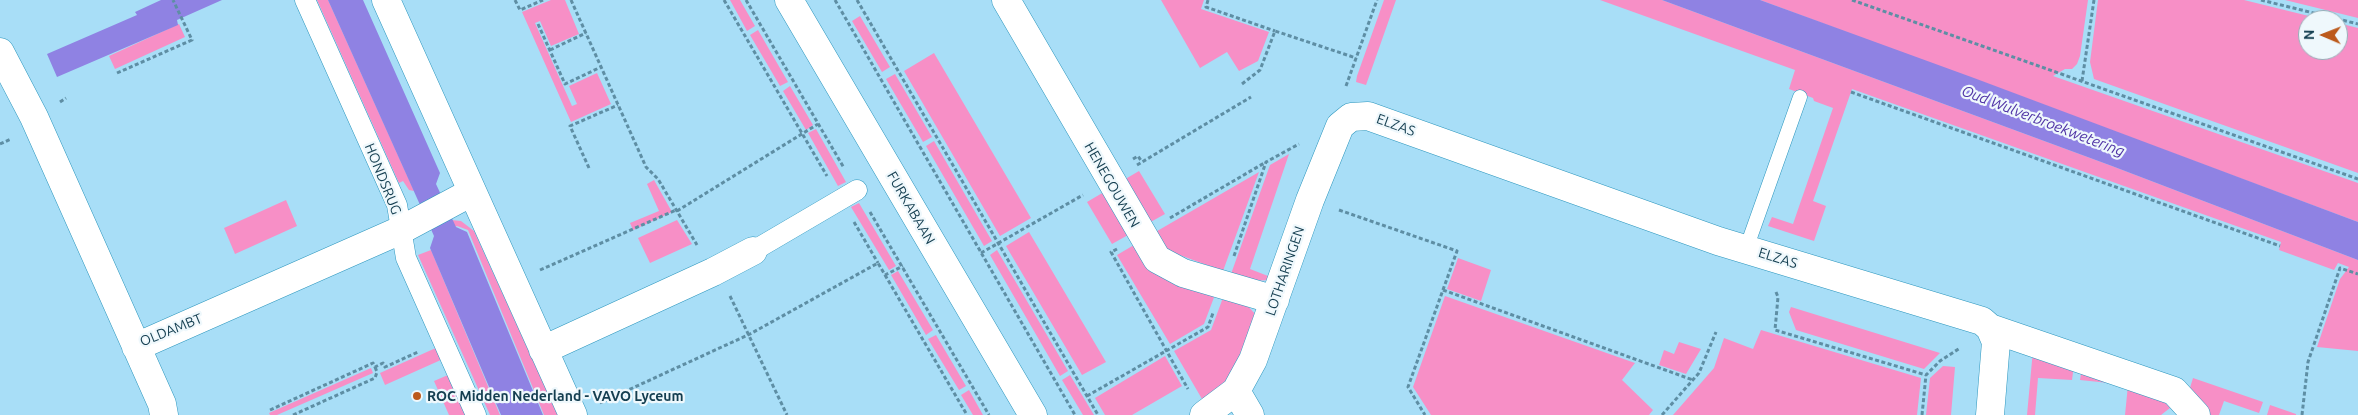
<!DOCTYPE html>
<html>
<head>
<meta charset="utf-8">
<style>
	body { margin:0 }
	#map { position:relative; width:2358px; height:415px; overflow:hidden; background:#a8def7; font-family:Ubuntu,sans-serif }
	canvas { display:block }
	.north { position:absolute; left:2298px; top:10px; width:50px; height:50px; box-sizing:border-box; background:#eff8fc; border:1px solid #97aeb7; border-radius:50%; rotate:271deg; font-size:14px; font-weight:700; line-height:20px; text-align:center; color:#143e50 }
	.north::after { content:''; display:block; margin:auto; width:18px; height:22px; background:#bc5a1c; clip-path:polygon(50% 0,100% 100%,50% 72%,0 100%) }
</style>
</head>
<body>
<div id="map">
<canvas width="2358" height="415"></canvas>
<div class="north">N</div>
</div>
<script>
const ctx = document.querySelector('canvas').getContext('2d');
ctx.lineJoin = 'round';
function paint(path, color) {
  ctx.fillStyle = color;
  ctx.fill(path, 'evenodd');
}
function poly(rows) {
  const path = new Path2D();
  for (const r of rows) {
    path.moveTo(r[0], r[1]);
    for (let i = 2; i < r.length; i += 2) path.lineTo(r[i], r[i + 1]);
  }
  return path;
}
function strokePath(path, color, width, dash) {
  ctx.strokeStyle = color;
  ctx.lineWidth = width;
  ctx.lineCap = dash ? 'butt' : 'round';
  ctx.setLineDash(dash || []);
  ctx.stroke(path);
}
function drawText(font, color, halo, rows, align = 'center') {
  ctx.font = font + ' Ubuntu,sans-serif';
  ctx.lineWidth = 4.5;
  ctx.setLineDash([]);
  ctx.textBaseline = 'middle';
  ctx.strokeStyle = halo;
  ctx.fillStyle = color;
  for (const [text, x, y, turn = 0] of rows) {
    ctx.save();
    ctx.translate(x, y);
    ctx.rotate((+turn || 0) * Math.PI / 180);
    ctx.textAlign = isNaN(turn) ? turn : align;
    if (halo) ctx.strokeText(text, 0, 0);
    ctx.fillText(text, 0, 0);
    ctx.restore();
  }
}
const green = poly([
	[317,0,328,0,414,191,409,190,403,181,399,183],
	[551,0,565,0,579,34,551,46,540,21,535,23,572,106,577,104,569,86,597,73,611,104,571,122,522,12],
	[730,0,740,0,755,26,747,31],
	[1161,0,1204,0,1201,9,1269,32,1258,61,1239,71,1227,52,1200,68],
	[1384,0,1396,0,1366,85,1356,82,1357,76],
	[1600,0,1662,0,2112,166,2358,260,2358,351,2317,347,2340,279,2349,267,2338,263,2334,270,2279,250,2281,242,1852,89,1813,201,1826,206,1814,241,1768,226,1772,217,1793,224,1833,108,1814,101,1813,98,1789,89,1795,70],
	[1760,0,2088,0,2080,56,2077,64,2072,69,2065,69,2053,76,2358,183,2358,222],
	[2098,0,2244,0,2325,20,2308,20,2308,50,2338,50,2338,23,2358,28,2358,173,2094,79,2090,62],
	[2285,0,2358,0,2358,18],
	[860,16,890,67,882,72,852,21],
	[179,24,185,37,115,69,109,56],
	[758,30,788,82,780,86,750,35],
	[934,53,1031,218,1000,236,904,71],
	[895,74,932,137,923,142,886,79],
	[790,86,813,125,806,130,783,91],
	[816,129,846,182,838,186,808,133],
	[934,141,992,241,984,246,926,146],
	[1289,154,1250,269,1268,276,1270,280,1250,281,1231,274,1270,165],
	[1139,171,1165,214,1147,224,1122,181],
	[1259,172,1223,271,1166,250,1152,234],
	[654,180,672,212,633,230,630,223,659,211,647,184],
	[1104,192,1128,235,1112,244,1087,202],
	[286,200,297,226,235,254,224,228],
	[859,203,896,266,889,270,851,207],
	[451,220,461,221,474,231,558,415,544,415,468,230,457,226,451,229],
	[677,220,692,244,650,263,638,238],
	[1029,232,1106,362,1082,375,1006,246],
	[1134,245,1216,292,1204,324,1170,344,1117,255],
	[431,250,500,415,490,415,418,255],
	[997,250,1068,371,1060,376,990,255],
	[1458,258,1491,270,1481,301,1447,289],
	[898,271,933,330,926,335,891,275],
	[1224,295,1243,301,1257,316,1244,353,1229,378,1213,393,1202,399,1174,351,1211,330],
	[1445,296,1635,363,1622,380,1653,410,1649,415,1431,415,1413,387],
	[1791,307,1940,353,1924,369,1796,330,1789,312],
	[1761,330,1921,378,1917,415,1673,415,1714,368,1724,338,1753,349],
	[936,335,966,386,959,390,928,339],
	[1679,342,1701,349,1686,374,1659,365,1664,350,1674,354],
	[438,347,443,359,385,385,380,373],
	[2033,350,2074,365,2072,380,2038,378,2035,415,2027,415],
	[1165,356,1182,386,1132,415,1105,415,1095,398],
	[1943,366,1955,367,1951,415,1926,415,1930,378],
	[371,368,373,373,277,415,270,415,269,413],
	[2082,368,2157,394,2170,408,2161,415,2125,415,2128,385,2080,380],
	[448,375,466,415,449,415,434,381],
	[1070,375,1094,415,1083,415,1062,380],
	[2193,378,2263,402,2259,413,2224,401,2219,415,2211,415,2189,391],
	[969,390,983,415,973,415,961,395],
	[2270,405,2296,414,2296,415,2267,415]
]);
const water = poly([
	[161,0,222,0,177,20,178,25,57,77,47,54,137,15,135,12],
	[328,0,363,0,440,173,436,184,456,227,467,232,543,415,501,415,430,248,434,236],
	[1662,0,1760,0,1974,78,2358,222,2358,260,2112,166]
]);
const path = poly([
	[515,0,520,10,543,0],
	[571,0,646,167,658,179,697,245],
	[724,0,827,176],
	[746,0,844,168],
	[835,0,1075,415],
	[857,0,1098,415],
	[1208,0,1206,7,1275,31],
	[1852,0,2358,179],
	[2261,0,2358,24],
	[538,24,565,84,601,67],
	[550,50,586,33],
	[117,73,192,40,173,0],
	[2082,81,2094,0],
	[1242,84,1260,70,1275,31,1356,58],
	[1346,86,1377,0],
	[1851,92,2280,246],
	[60,102,66,98],
	[0,144,11,139],
	[1133,159,1138,156,1142,162],
	[1137,165,1251,97],
	[589,168,570,126,618,105],
	[1339,210,1457,251,1408,387,1425,415],
	[677,211,818,124],
	[870,212,989,415],
	[1170,218,1266,162],
	[854,222,878,263],
	[1117,249,1111,252,1188,389],
	[981,253,1083,195],
	[1234,256,1266,162,1299,144],
	[540,270,676,210],
	[885,275,967,415],
	[1443,290,1693,380],
	[1776,292,1778,297,1775,330,1926,375,1940,361,1960,348],
	[730,296,787,415],
	[1087,396,1208,327,1213,313],
	[600,403,750,334,878,263,885,275,903,266],
	[270,410,373,363,375,367,383,363,385,367,418,352],
	[293,415,375,378,377,372,375,367],
	[1662,415,1699,373,1716,332],
	[1922,415,1926,375],
	[2302,415,2308,362,2340,268,2358,274]
]);
const service = poly([
	[1746,249,1800,97]
]);
const pedestrian = poly([
	[305,0,397,205,406,258,476,415],
	[753,251,857,190]
]);
const minor = poly([
	[386,0,573,415],
	[1006,0,1157,259,1183,273,1275,300],
	[0,52,34,117,162,404,164,415],
	[136,347,401,230,472,192],
	[543,350,713,272,753,251],
	[1236,391,1250,415],
	[1204,415,1236,391,1253,360,1310,200,1340,126,1351,117,1368,116,1718,241,1982,321,1990,328,2174,391,2196,415],
	[1990,415,1996,342,1990,328]
]);
const tertiary = poly([
	[789,0,1033,415]
]);
const markers = [
	[417,396,5,"#bc5a1c"]
];
const streetNames = [
	["ELZAS",1396,125,20],
	["HONDSRUG",383,179,68],
	["HENEGOUWEN",1112,185,60],
	["FURKABAAN",911,208,60],
	["ELZAS",1778,258,17],
	["LOTHARINGEN",1285,271,-71],
	["OLDAMBT",171,330,-22]
];
const poiNames = [
	["ROC Midden Nederland - VAVO Lyceum",427,396]
];
const waterNames = [
	["Oud Wulverbroekwetering",2043,121,21]
];
paint(green, '#f78fc6');
paint(water, '#8f82e3');
strokePath(service, '#2c96bd', 15);
strokePath(pedestrian, '#2c96bd', 21);
strokePath(minor, '#2c96bd', 29);
strokePath(tertiary, '#2c96bd', 29);
strokePath(path, '#5e8ea4', 3, [4, 2.5]);
strokePath(service, '#fff', 14);
strokePath(pedestrian, '#fff', 20);
strokePath(minor, '#fff', 28);
strokePath(tertiary, '#fff', 28);
for (const [x, y, r, color] of markers) {
  const dot = new Path2D();
  dot.arc(x, y, r, 0, 2 * Math.PI);
  ctx.fillStyle = color;
  ctx.fill(dot);
  strokePath(dot, '#eff8fc', 2);
}
drawText('14px', '#143e50', '#eff8fc', streetNames);
drawText('bold 14px', '#143e50', '#eff8fc', poiNames, 'left');
drawText('italic 15px', '#5034a6', '#eff8fc', waterNames);
</script>
</body>
</html>
